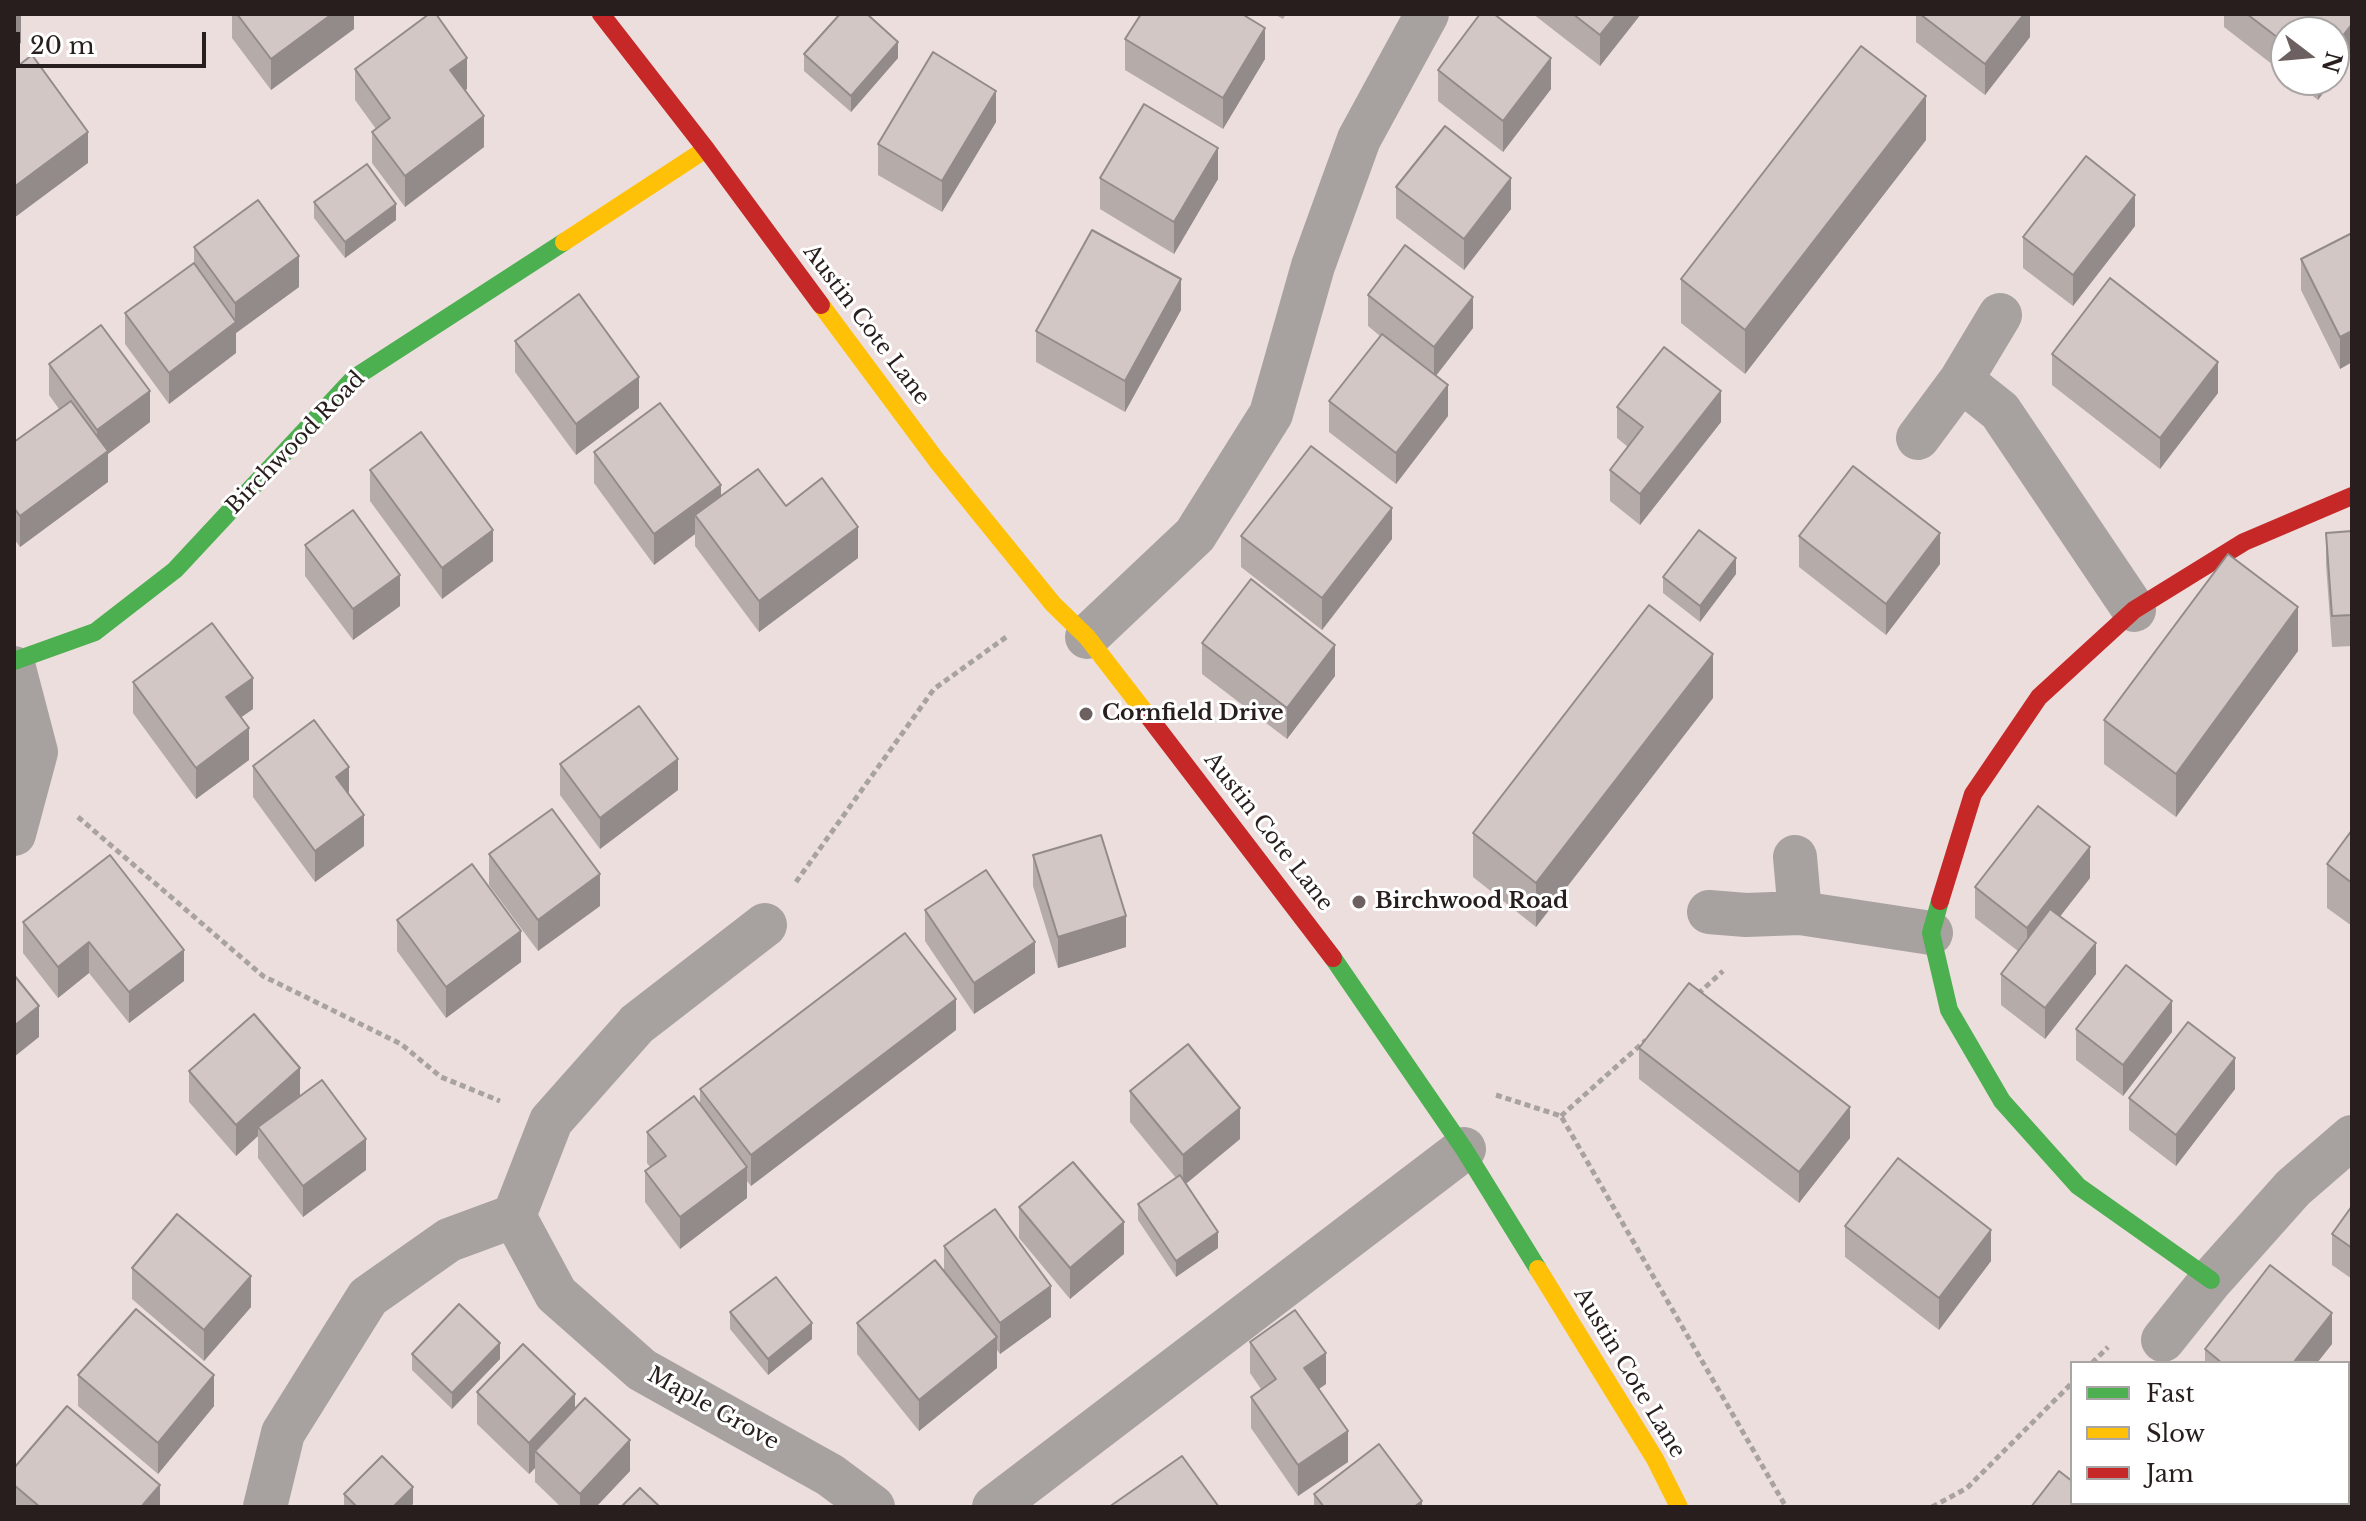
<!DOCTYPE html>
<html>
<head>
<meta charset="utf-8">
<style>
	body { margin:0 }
	#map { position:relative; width:2366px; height:1521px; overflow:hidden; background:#ecdedc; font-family:"Libre Baskerville",serif }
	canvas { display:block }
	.frame { position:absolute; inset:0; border:16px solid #271e1d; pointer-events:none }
	.legend { position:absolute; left:2070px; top:1361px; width:280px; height:144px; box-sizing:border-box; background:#fff; border:2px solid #a9a5a5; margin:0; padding:10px 14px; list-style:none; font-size:24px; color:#271e1d }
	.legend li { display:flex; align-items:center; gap:16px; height:40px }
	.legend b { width:40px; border:2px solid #a9a5a5 }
	.north { position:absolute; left:2270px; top:16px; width:80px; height:80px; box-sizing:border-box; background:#fff; border:2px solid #a9a5a5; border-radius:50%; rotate:106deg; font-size:22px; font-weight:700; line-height:32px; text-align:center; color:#271e1d }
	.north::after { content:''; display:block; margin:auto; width:28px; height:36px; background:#6c6160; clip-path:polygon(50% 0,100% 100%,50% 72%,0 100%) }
	.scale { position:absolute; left:16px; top:32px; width:190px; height:36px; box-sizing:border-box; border:4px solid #271e1d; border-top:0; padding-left:10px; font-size:24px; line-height:28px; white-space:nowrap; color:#271e1d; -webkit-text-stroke:6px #fff; paint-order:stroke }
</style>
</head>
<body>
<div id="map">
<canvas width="2366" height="1521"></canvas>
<div class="frame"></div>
<ul class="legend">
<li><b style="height:10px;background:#4caf50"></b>Fast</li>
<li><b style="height:10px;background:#ffc107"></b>Slow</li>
<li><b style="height:10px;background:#c62828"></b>Jam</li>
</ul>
<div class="north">N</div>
<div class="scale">20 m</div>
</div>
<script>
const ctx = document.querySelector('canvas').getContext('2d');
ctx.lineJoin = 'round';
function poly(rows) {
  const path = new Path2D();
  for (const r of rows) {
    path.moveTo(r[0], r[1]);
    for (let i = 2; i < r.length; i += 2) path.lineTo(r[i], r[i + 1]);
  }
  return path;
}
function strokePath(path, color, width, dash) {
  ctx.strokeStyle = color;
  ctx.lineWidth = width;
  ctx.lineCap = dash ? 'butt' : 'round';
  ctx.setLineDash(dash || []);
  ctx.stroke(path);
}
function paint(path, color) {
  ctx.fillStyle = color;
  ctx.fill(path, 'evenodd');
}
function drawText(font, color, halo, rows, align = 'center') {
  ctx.font = font + ' "Libre Baskerville",serif';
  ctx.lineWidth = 6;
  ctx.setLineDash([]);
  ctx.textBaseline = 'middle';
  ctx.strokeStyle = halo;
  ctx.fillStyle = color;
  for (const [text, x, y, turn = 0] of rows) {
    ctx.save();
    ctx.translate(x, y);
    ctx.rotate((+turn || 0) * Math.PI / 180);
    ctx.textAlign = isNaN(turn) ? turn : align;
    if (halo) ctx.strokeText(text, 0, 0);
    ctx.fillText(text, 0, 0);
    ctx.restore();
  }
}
const path = poly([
	[78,817,263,976,401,1044,441,1077,500,1101],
	[796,882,934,689,1009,635],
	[1698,994,1723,971],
	[1496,1095,1561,1116,1786,1507],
	[1561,1116,1646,1040],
	[2092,1363,2108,1347],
	[1932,1507,1967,1488,2072,1383]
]);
const street = poly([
	[1961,380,2000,411,2134,610],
	[1918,438,1961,380,2000,315],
	[1087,637,1195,535,1271,414,1313,266,1359,139,1427,14],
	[14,668,36,752,14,834],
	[1795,857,1800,913],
	[1709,912,1746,915,1800,913,1931,933],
	[765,925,637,1024,551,1121,514,1216,556,1294,642,1370,830,1475,873,1507],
	[2163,1340,2211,1280,2293,1188,2352,1137],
	[265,1507,283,1433,368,1297,449,1240,514,1216],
	[994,1507,1464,1149]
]);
const fast = poly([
	[14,661,95,632,175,570,354,378,564,242],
	[1940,901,1931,933,1949,1010,2002,1101,2078,1186,2211,1280],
	[1333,958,1464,1149,1538,1269]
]);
const slow = poly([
	[564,242,706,149],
	[821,305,937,461,1053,604,1087,637,1148,716],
	[1538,1269,1655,1459,1679,1507]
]);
const jam = poly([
	[601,14,706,149,821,305],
	[1148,716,1333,958],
	[1940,901,1973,794,2039,697,2134,610,2244,542,2352,496]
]);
const wall = poly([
	[232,14,354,14,354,29,271,90,232,38],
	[1274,14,1286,14,1283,19],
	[1533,14,1641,14,1600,66],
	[1916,14,2030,14,2030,37,1985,95,1916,42],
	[2224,14,2352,14,2286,32,2286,75,2224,27],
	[1125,39,1265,59,1223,129,1125,70],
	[804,54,898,58,851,112,804,71],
	[355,69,467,89,465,90,484,147,405,207,372,163,372,132,376,129,355,100],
	[1438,70,1551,89,1503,152,1438,101],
	[2292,80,2333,80,2318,100],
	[996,122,942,212,878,175,878,144],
	[1926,140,1745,374,1681,323,1681,279],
	[1100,178,1218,179,1174,254,1100,209],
	[1396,187,1511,209,1464,270,1396,218],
	[314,202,396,220,345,258,314,218],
	[2135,226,2073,306,2023,268,2023,237],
	[2352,233,2352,362,2340,369,2301,290,2301,259],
	[194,247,299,287,236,333,236,353,169,404,125,344,125,313,194,264],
	[1368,295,1473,328,1436,376,1448,416,1396,484,1329,432,1329,401,1380,336,1368,326],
	[1181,310,1125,412,1036,362,1036,331],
	[515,341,639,408,576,455,515,372],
	[2052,354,2218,393,2160,469,2052,385],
	[49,364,150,422,108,454,108,482,20,547,14,539,14,442,59,409,49,395],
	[1617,407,1721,422,1640,525,1610,501,1610,470,1628,447,1617,438],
	[594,452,721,496,786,506,858,558,759,632,695,546,695,534,654,565,594,483],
	[370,470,493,561,442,599,370,501],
	[2352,531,2352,646,2332,647,2326,564,2326,533],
	[1241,536,1392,539,1322,630,1241,567],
	[1799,536,1940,564,1886,635,1799,567],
	[305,545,400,606,353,640,305,576],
	[1736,574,1700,622,1663,593,1663,577],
	[1202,643,1335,676,1287,739,1202,674],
	[2298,651,2176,817,2104,764,2104,720],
	[133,682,253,709,241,717,249,760,196,799,133,713],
	[1713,698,1536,927,1473,877,1473,833],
	[560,764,678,790,600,849,560,795],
	[253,766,364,846,315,882,253,797],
	[2352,830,2352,926,2327,908,2327,864],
	[489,854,600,906,538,951,489,885],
	[110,855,184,981,129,1023,89,973,58,998,23,953,23,922],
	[1033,855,1126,947,1058,968,1033,886],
	[2090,878,2060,916,2096,974,2045,1039,2001,1005,2001,974,2018,951,1975,918,1975,887],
	[925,910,1035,973,974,1014,925,941],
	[397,920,521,962,446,1018,397,951],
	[2076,1029,2172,1032,2123,1096,2076,1060],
	[956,1030,751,1186,747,1181,747,1198,680,1249,645,1202,645,1171,650,1167,647,1163,647,1132,700,1105,700,1089],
	[1639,1048,1850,1138,1799,1203,1639,1079],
	[189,1071,300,1096,366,1170,303,1217,258,1158,258,1136,236,1156,189,1102],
	[2235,1089,2176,1166,2129,1130,2129,1098],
	[1130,1091,1240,1139,1186,1184,1218,1248,1176,1277,1138,1220,1138,1204,1176,1178,1130,1122],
	[2352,1206,2352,1279,2332,1265,2332,1234],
	[1019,1207,1124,1254,1070,1299,1019,1238],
	[1845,1226,1991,1261,1939,1330,1845,1257],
	[944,1246,1051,1317,1000,1354,997,1350,997,1368,919,1431,857,1354,857,1323,944,1272],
	[132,1268,251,1307,204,1361,132,1299],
	[730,1312,812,1339,768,1375,730,1329],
	[1250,1342,1326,1384,1319,1389,1348,1462,1298,1496,1251,1428,1251,1397,1261,1389,1250,1373],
	[2332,1344,2317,1363,2205,1363,2205,1349],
	[412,1354,500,1359,452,1409,412,1370],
	[78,1375,214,1406,158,1474,78,1406],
	[477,1392,575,1408,630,1471,596,1507,561,1507,535,1482,535,1468,529,1474,477,1424],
	[14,1468,160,1507,14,1507],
	[344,1494,413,1504,410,1507,344,1507],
	[1314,1494,1422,1507,1314,1507],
	[2072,1503,2190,1503,2187,1507,2031,1507]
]);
const shadedWall = poly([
	[19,14,21,14,21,43,14,49,14,18],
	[332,14,354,14,354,29,271,90,271,59],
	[1617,14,1641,14,1600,66,1600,35],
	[2024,14,2030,14,2030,37,1985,95,1985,64],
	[2352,24,2352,55,2334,78,2334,47],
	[1265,28,1265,59,1223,129,1223,98],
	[898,42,898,58,851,112,851,96],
	[467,58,467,89,450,101,450,70],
	[1551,58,1551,89,1503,152,1503,121],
	[2318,80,2333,80,2318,100],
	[996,91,996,122,942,212,942,181],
	[1926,96,1926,140,1745,374,1745,330],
	[484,116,484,147,405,207,405,176],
	[88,132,88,163,14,218,14,187],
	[1218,148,1218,179,1174,254,1174,222],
	[1511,178,1511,209,1464,270,1464,239],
	[2135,195,2135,226,2073,306,2073,275],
	[396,204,396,220,345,258,345,242],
	[299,256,299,287,236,333,236,353,169,404,169,373,235,323,235,303],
	[1181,279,1181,310,1125,412,1125,381],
	[1473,297,1473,328,1434,378,1434,347],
	[2352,331,2352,362,2340,369,2340,337],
	[2218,362,2218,393,2160,469,2160,438],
	[639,377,639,408,576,455,576,424],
	[1448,385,1448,416,1396,484,1396,453],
	[150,391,150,422,108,454,108,482,20,547,20,516,97,459,97,430],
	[1721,391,1721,422,1640,525,1640,494],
	[721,485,721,516,695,515,695,534,654,565,654,534],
	[1392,508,1392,539,1322,630,1322,598],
	[858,527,858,558,759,632,759,601],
	[493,530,493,561,442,599,442,568],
	[1940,533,1940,564,1886,635,1886,604],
	[1736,558,1736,574,1700,622,1700,606],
	[400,575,400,606,353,640,353,609],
	[2298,607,2298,651,2176,817,2176,774],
	[1335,645,1335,676,1287,739,1287,708],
	[1713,654,1713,698,1536,927,1536,883],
	[253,678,253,709,226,728,226,697],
	[249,728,249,760,196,799,196,768],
	[678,759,678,790,600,849,600,818],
	[349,767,349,798,336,777],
	[364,815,364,846,315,882,315,851],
	[2090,847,2090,878,2027,959,2027,928],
	[600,874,600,906,538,951,538,920],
	[1126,916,1126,947,1058,968,1058,937],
	[521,931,521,962,446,1018,446,987],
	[89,942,89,973,58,998,58,967],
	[1035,942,1035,973,974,1014,974,983],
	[2096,943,2096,974,2045,1039,2045,1008],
	[184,950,184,981,129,1023,129,992],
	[956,999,956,1030,751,1186,751,1155],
	[2172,1001,2172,1032,2123,1096,2123,1065],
	[39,1006,39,1037,14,1057,14,1026],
	[2235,1058,2235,1089,2176,1166,2176,1135],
	[300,1068,300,1099,258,1127,258,1136,236,1156,236,1125],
	[1850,1107,1850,1138,1799,1203,1799,1172],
	[1240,1108,1240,1139,1183,1186,1183,1155],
	[366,1139,366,1170,303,1217,303,1186],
	[747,1167,747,1198,680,1249,680,1217],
	[1124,1222,1124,1254,1070,1299,1070,1268],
	[1991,1230,1991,1261,1939,1330,1939,1298],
	[1218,1232,1218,1248,1176,1277,1176,1261],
	[251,1276,251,1307,204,1361,204,1330],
	[1051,1286,1051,1317,1000,1354,1000,1323],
	[2332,1313,2332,1344,2317,1363,2293,1363],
	[812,1323,812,1339,768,1375,768,1359],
	[997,1337,997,1368,919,1431,919,1400],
	[500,1343,500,1359,452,1409,452,1393],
	[1326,1353,1326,1384,1304,1399,1304,1368],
	[214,1375,214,1406,158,1474,158,1443],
	[575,1394,575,1425,535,1451,535,1468,529,1474,529,1443],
	[1348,1431,1348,1462,1298,1496,1298,1465],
	[630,1440,630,1471,596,1507,580,1507,580,1494],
	[160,1485,160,1507,141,1507],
	[413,1487,413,1504,410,1507,393,1507],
	[1422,1501,1422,1507,1414,1507],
	[2167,1503,2190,1503,2187,1507,2163,1507]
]);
const building = poly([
	[237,14,332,14,271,59,237,14],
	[429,14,436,14,467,58,450,70,484,116,405,176,372,132,390,118,355,69,429,14],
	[840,14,867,14,898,42,851,96,804,54,840,14],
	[1141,14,1242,14,1265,28,1223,98,1125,39,1141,14],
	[1480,14,1494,14,1551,58,1503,121,1438,70,1480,14],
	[1573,14,1617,14,1600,35,1573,14],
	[1920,14,2024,14,1985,64,1920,14],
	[2247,14,2352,14,2352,24,2334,47,2334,32,2286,32,2286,44,2247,14],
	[1861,46,1926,96,1745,330,1681,279,1861,46],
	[933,52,996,91,942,181,878,144,933,52],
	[32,55,88,132,14,187,14,69,32,55],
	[1144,104,1218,148,1174,222,1100,178,1144,104],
	[1445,126,1511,178,1464,239,1396,187,1445,126],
	[2086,156,2135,195,2073,275,2023,237,2086,156],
	[367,164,396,204,345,242,314,202,367,164],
	[258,200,299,256,235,303,194,247,258,200],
	[1092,230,1181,279,1125,381,1036,331,1092,230],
	[2352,233,2352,331,2340,337,2301,259,2352,233],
	[1405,245,1473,297,1434,347,1368,295,1405,245],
	[194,263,236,322,169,373,125,313,194,263],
	[2110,278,2218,362,2160,438,2052,354,2110,278],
	[579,294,639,377,576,424,515,341,579,294],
	[101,325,150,391,97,430,49,364,101,325],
	[1382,334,1448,385,1396,453,1329,401,1382,334],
	[1664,347,1721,391,1640,494,1610,470,1643,427,1617,407,1664,347],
	[71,401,108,451,20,516,14,508,14,442,71,401],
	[660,403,721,485,654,534,594,452,660,403],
	[421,432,493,530,442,568,370,470,421,432],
	[1311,446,1392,508,1322,598,1241,536,1311,446],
	[1853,466,1940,533,1886,604,1799,536,1853,466],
	[758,469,786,506,822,478,858,527,759,601,695,515,758,469],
	[353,510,400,575,353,609,305,545,353,510],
	[1699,530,1736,558,1700,606,1663,577,1699,530],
	[2352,531,2352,615,2332,616,2326,533,2352,531],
	[2228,554,2298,607,2176,774,2104,720,2228,554],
	[1251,579,1335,645,1287,708,1202,643,1251,579],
	[1649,605,1713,654,1536,883,1473,833,1649,605],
	[212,623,253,678,226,697,249,728,196,768,133,682,212,623],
	[639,706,678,759,600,818,560,764,639,706],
	[314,720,349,767,336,777,364,815,315,851,253,766,314,720],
	[2038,806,2090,847,2027,928,1975,887,2038,806],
	[552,809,600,874,538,920,489,854,552,809],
	[2352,830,2352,883,2327,864,2352,830],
	[1101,835,1126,916,1058,937,1033,855,1101,835],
	[110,855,184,950,129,992,89,942,58,967,23,922,110,855],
	[472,864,521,931,446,987,397,920,472,864],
	[986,870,1035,942,974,983,925,910,986,870],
	[2050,909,2096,943,2045,1008,2001,974,2050,909],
	[905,933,956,999,751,1155,700,1089,905,933],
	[2126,965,2172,1001,2123,1065,2076,1029,2126,965],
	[14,975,39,1006,14,1026,14,975],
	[1689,983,1850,1107,1799,1172,1639,1048,1689,983],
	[254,1014,300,1068,236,1125,189,1071,254,1014],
	[2188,1022,2235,1058,2176,1135,2129,1098,2188,1022],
	[1188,1044,1240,1108,1183,1155,1130,1091,1188,1044],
	[322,1080,366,1139,303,1186,258,1127,322,1080],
	[694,1096,747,1167,680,1217,645,1171,666,1156,647,1132,694,1096],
	[1898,1158,1991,1230,1939,1298,1845,1226,1898,1158],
	[1073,1162,1124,1222,1070,1268,1019,1207,1073,1162],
	[1180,1175,1218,1232,1176,1261,1138,1204,1180,1175],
	[2352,1206,2352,1248,2332,1234,2352,1206],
	[995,1209,1051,1286,1000,1323,944,1246,995,1209],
	[177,1214,251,1276,204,1330,132,1268,177,1214],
	[935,1260,997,1337,919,1400,857,1323,935,1260],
	[2270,1265,2332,1313,2293,1363,2222,1363,2205,1349,2270,1265],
	[776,1277,812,1323,768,1359,730,1312,776,1277],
	[459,1304,500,1343,452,1393,412,1354,459,1304],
	[136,1309,214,1375,158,1443,78,1375,136,1309],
	[1295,1310,1326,1353,1304,1368,1348,1431,1298,1465,1251,1397,1276,1379,1250,1342,1295,1310],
	[523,1344,575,1394,529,1443,477,1392,523,1344],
	[585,1398,630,1440,580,1494,535,1451,585,1398],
	[67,1406,160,1485,141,1507,40,1507,14,1485,14,1468,67,1406],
	[1379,1444,1422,1501,1414,1507,1324,1507,1314,1494,1379,1444],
	[382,1456,413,1487,393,1507,357,1507,344,1494,382,1456],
	[1182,1456,1219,1507,1109,1507,1182,1456],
	[2059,1471,2072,1481,2072,1503,2100,1503,2105,1507,2031,1507,2059,1471],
	[640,1488,660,1507,621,1507,640,1488],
	[2122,1503,2167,1503,2163,1507,2127,1507,2122,1503]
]);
const markers = [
	[1086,714,8,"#6c6160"],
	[1359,902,8,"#6c6160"]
];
const streetNames = [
	["Austin Cote Lane",866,325,53],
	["Birchwood Road",296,443,-46],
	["Austin Cote Lane",1268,832,52],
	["Austin Cote Lane",1629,1373,59],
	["Maple Grove",713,1409,29]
];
const poiNames = [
	["Cornfield Drive",1102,714],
	["Birchwood Road",1375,902]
];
strokePath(path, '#a8a2a0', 5, [6, 4]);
strokePath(street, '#a7a2a0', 44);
strokePath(fast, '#4caf50', 18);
strokePath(slow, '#ffc107', 18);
strokePath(jam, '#c62828', 18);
paint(wall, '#b5aba9');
paint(shadedWall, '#938b8a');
paint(building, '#d2c7c5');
strokePath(building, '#938b8a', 2);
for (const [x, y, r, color] of markers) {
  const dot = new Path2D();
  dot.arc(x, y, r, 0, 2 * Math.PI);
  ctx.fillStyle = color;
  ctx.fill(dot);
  strokePath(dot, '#fff', 3);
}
drawText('22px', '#271e1d', '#fff', streetNames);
drawText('bold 22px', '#271e1d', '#fff', poiNames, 'left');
</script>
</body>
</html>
